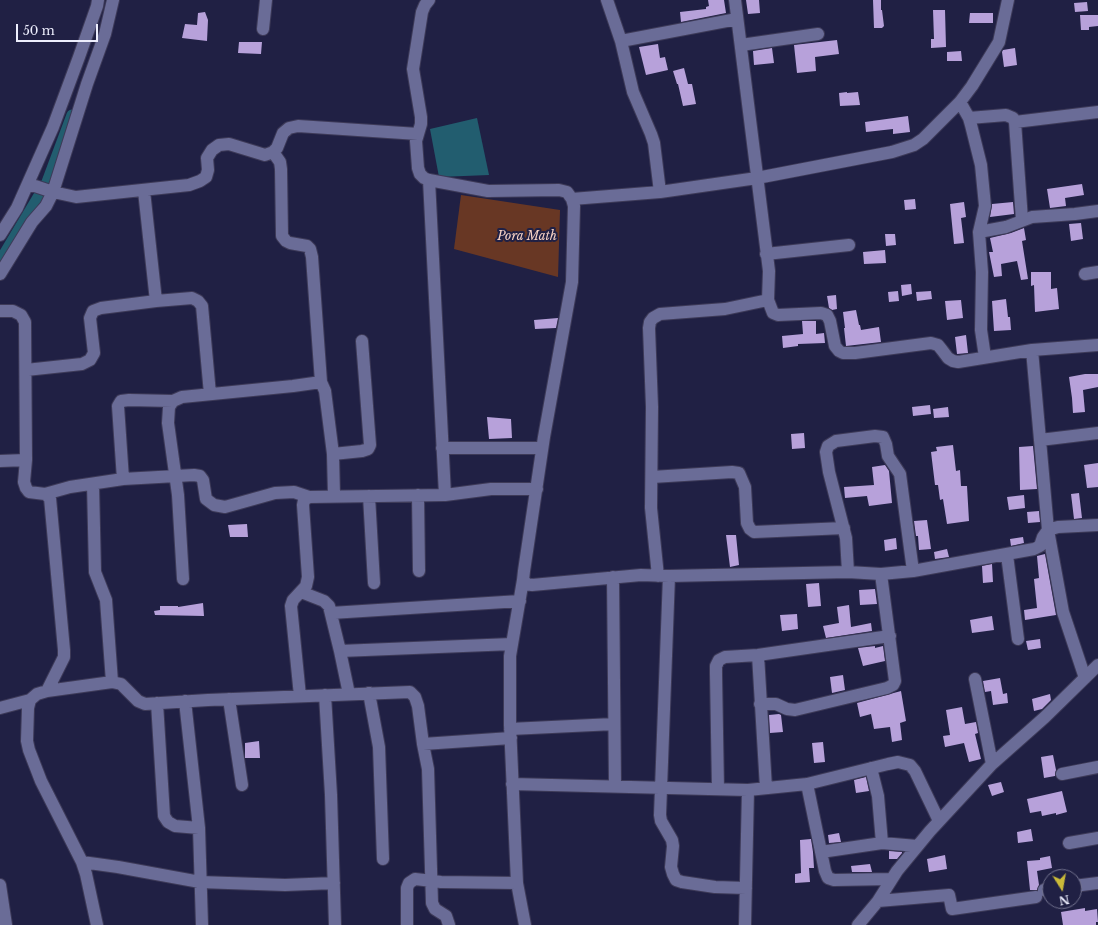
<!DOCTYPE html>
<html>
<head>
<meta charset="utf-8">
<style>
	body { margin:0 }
	#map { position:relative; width:1098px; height:925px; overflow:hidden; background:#202044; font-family:"Libre Baskerville",serif }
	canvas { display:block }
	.north { position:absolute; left:1042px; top:869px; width:40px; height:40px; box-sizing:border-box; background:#202044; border:1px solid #72728e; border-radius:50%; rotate:169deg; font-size:11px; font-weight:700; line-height:16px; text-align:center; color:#edeefd }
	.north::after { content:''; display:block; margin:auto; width:14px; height:18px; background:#caba39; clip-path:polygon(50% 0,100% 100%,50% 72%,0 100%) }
	.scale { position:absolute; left:16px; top:24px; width:82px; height:18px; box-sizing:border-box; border:2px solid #edeefd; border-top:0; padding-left:5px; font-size:12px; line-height:14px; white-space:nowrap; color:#edeefd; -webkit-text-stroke:3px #202044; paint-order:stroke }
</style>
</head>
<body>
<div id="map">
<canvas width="1098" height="925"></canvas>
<div class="north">N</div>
<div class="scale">50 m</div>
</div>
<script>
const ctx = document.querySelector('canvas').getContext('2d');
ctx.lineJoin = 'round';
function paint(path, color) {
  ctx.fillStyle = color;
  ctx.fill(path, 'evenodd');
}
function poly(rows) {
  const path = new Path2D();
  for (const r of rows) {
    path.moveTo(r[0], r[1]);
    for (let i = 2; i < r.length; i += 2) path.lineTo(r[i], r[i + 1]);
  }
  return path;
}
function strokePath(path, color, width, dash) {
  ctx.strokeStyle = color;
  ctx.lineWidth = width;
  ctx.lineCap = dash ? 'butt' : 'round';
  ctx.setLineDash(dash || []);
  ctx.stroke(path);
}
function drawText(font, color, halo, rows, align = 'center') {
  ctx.font = font + ' "Libre Baskerville",serif';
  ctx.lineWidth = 4;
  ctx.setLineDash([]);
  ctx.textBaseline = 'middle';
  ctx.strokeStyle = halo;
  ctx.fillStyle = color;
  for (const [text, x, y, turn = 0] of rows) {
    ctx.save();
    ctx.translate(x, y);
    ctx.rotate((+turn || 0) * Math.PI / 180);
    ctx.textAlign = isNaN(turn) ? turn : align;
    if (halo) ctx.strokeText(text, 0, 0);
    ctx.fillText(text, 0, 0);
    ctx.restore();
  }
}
const green = poly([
	[461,195,560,210,558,277,454,249]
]);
const water = poly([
	[477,118,489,175,439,177,430,129]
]);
const canal = poly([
	[0,261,47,182,72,115]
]);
const building = poly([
	[708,0,724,0,726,13,681,22,680,12,706,9,706,7,709,6],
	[746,0,759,0,760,13,748,14],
	[873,0,881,0,881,10,882,10,884,26,882,28,874,28],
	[1087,2,1088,11,1075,12,1074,3],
	[933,10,945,10,946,47,931,48,931,39,934,39],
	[205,12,208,20,207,41,182,38,185,24,197,25,198,13],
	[970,13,993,13,993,23,969,23],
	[1080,15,1098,15,1098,26,1089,27,1089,30,1081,30],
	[837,40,839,54,815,57,816,71,797,73,794,45],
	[239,42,262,42,261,54,238,53],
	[658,44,660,58,665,57,668,70,646,75,639,47],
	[772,48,774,63,754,65,753,51],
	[1015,48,1017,65,1004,67,1002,52,1003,50],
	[961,51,962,61,947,61,947,52],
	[684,68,688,84,692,84,696,104,683,106,678,84,677,84,673,71],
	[847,92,847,93,858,92,860,105,840,106,839,93],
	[908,116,910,132,893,134,893,129,866,132,865,122],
	[1082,184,1084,195,1065,198,1066,206,1050,208,1047,189],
	[915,199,916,209,905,210,904,200],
	[964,202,966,217,961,218,964,243,954,244,950,204],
	[1013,202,1014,214,990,217,992,204],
	[1081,223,1083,239,1071,241,1069,224],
	[1024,228,1026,240,1022,241,1028,279,1021,280,1017,261,1001,264,1002,276,994,277,989,252,993,252,990,238,1011,233],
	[885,234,895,234,896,245,886,246],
	[885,250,886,263,864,264,863,252],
	[1031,272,1051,272,1051,289,1057,288,1059,309,1035,312,1034,285,1031,286],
	[911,284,912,294,902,296,901,285],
	[898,291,899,301,889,302,888,292],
	[931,291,932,299,917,301,916,292],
	[836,295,837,309,832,310,829,308,827,296],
	[1006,299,1008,317,1010,317,1011,330,994,331,992,301],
	[961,300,963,318,947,320,945,301],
	[856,310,859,325,860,325,861,330,879,327,881,342,846,346,844,328,845,328,843,312],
	[558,318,556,328,535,329,534,320],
	[802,321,816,321,816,334,824,333,825,343,798,344,798,346,783,348,782,336,803,334],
	[966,335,968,353,957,354,955,337],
	[1085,374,1098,374,1098,387,1083,390,1085,412,1073,413,1072,398,1069,377],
	[930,405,931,414,913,416,912,407],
	[948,407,949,417,934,418,933,409],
	[487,417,511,419,512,438,489,439],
	[804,433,805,448,792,449,791,434],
	[953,445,956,471,960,470,961,486,967,486,969,521,947,524,943,499,940,500,938,485,935,485,931,452,937,451,936,447],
	[1033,446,1037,489,1020,490,1019,447],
	[1098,463,1098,487,1087,488,1084,465],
	[885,465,889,471,892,503,869,506,867,496,845,498,844,487,874,485,872,467],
	[1079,493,1082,518,1074,519,1071,494],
	[1024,495,1025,508,1009,510,1007,497],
	[1039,511,1040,522,1028,523,1027,512],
	[927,520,931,549,919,550,918,536,916,536,914,521],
	[247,524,248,537,230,537,228,525],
	[726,535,736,535,739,565,730,567],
	[1023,537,1024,543,1011,546,1010,539],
	[896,538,897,549,885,551,884,540],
	[947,549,949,557,935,559,934,552],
	[1045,554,1056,615,1025,620,1024,610,1037,608,1034,579,1039,578,1037,556],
	[992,564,993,582,983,583,982,566],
	[819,583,821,606,808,607,806,584],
	[875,589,877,604,860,605,859,590],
	[203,603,204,616,155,615,154,611,160,610,160,606,178,606,178,607],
	[849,605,851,627,871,623,872,631,826,638,823,626,839,623,837,607],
	[797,614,798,629,782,631,780,615],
	[992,616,994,630,972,633,970,620],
	[1040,639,1041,648,1028,650,1026,641],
	[875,646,875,648,883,646,885,661,863,666,858,648],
	[843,675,845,690,832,693,830,677],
	[1000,678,1003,694,1007,693,1008,703,993,705,991,691,985,692,983,681],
	[901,691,906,721,900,723,902,740,892,742,890,727,874,729,871,714,860,717,857,703],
	[1050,694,1051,700,1042,709,1034,711,1032,699],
	[962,707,965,724,976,722,978,733,975,734,981,759,969,762,964,743,945,747,943,736,950,735,946,710],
	[779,714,781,715,783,732,770,733,769,715],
	[259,741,260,758,245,758,245,743],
	[823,742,825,762,814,763,812,743],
	[1053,755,1056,770,1055,776,1044,778,1041,757],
	[866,777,869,791,856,793,854,780],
	[1001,782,1004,792,992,796,988,785],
	[1062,791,1067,812,1056,815,1056,813,1042,816,1041,811,1030,813,1027,799],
	[1031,829,1033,841,1018,843,1017,832],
	[839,833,841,842,829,843,828,835],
	[811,839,813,852,814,868,809,868,810,882,795,883,795,874,801,873,800,840],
	[889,851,902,852,902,853,897,859,889,859],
	[945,855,947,869,929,872,927,859],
	[1050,856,1052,868,1037,871,1039,885,1037,890,1030,890,1027,861,1040,860,1040,858],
	[870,864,872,872,852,872,851,866],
	[1085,908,1085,911,1097,909,1098,922,1096,922,1096,925,1063,925,1061,912]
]);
const minor = poly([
	[429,0,425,5,422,12,413,69,421,117,421,124,416,141,418,168,420,174,424,178,429,180,488,191,559,190,567,192,572,199,574,206,572,282,544,437,524,571,523,580,527,584,532,585,641,575,669,576,848,572,881,574,913,571,1034,549,1040,546,1043,537,1048,530,1058,527,1098,525],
	[607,0,621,41,633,92,651,134,654,143,660,192],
	[735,0,769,271,768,300,773,313,778,315,821,313,827,315,830,321,835,346,839,351,843,353,855,353,931,343,938,345,942,350,948,358,953,361,958,362,1032,350,1098,345],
	[263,29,266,0],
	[621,41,737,19],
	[741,45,818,34],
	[960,102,969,118,971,125,981,165,985,206,979,232,982,272,981,330,985,357],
	[969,118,1006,115,1013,118,1015,122,1022,220],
	[1015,122,1098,112],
	[273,152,280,162,281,169,282,236,286,241,290,243,307,246,310,249,312,257,321,382,325,391,333,454,334,496],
	[429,180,445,495],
	[27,186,35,186,53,192,76,197,189,185,200,181,206,177,208,170,207,158,212,150,219,145,229,144,265,155,273,152,277,148,283,133,289,128,298,126,418,134],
	[144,191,156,301],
	[572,199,660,192,757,178,892,152,914,145,923,139,960,102,972,86,999,42,1008,0],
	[979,232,1006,227,1032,217,1075,214,1098,211],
	[0,235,17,208,53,127,79,57,97,6,98,0],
	[766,254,849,245],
	[0,274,32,222,46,206,53,192,87,84,105,34,113,0],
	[1085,274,1098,272],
	[0,311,13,311,21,315,25,322,26,460,24,482,26,488,29,492,45,494,50,498,64,650,64,657,47,691],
	[1032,350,1048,530,1063,612,1085,678],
	[26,370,82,364,90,360,94,353,90,318,93,311,101,308,156,301,192,298,198,301,202,306,210,394],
	[1040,440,1098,433],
	[442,448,542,448],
	[333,454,362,451,368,449,370,445,362,341],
	[0,461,26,460],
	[652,477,732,472,739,473,745,487,747,523,750,529,754,532,844,528],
	[123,479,118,406,121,401,129,400,173,401],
	[93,484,95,572,106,600,112,682],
	[45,494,70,487,123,479,194,475,200,476,203,480,206,499,214,505,225,507,275,493,294,492,309,497],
	[418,495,419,571],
	[369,496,374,583],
	[1007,555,1018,639],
	[848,572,846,538,829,472,826,452,828,446,836,441,875,436,883,437,886,444,888,456,900,474,913,571],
	[658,576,651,508,652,407,649,328,650,322,653,318,660,314,725,309,768,300],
	[669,576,660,815,661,821,672,840,673,846,671,867,673,874,676,880,682,882,715,887,746,888],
	[613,577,615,786],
	[183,579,178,495,168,423,169,407,173,401,182,397,293,386,321,382],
	[523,580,510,656,510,725,517,883,525,925],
	[301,592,324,601,329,606,340,651,349,694],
	[331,613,520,601],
	[340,651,512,644],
	[758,655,766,788],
	[975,679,992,764],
	[369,693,379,747,383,859],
	[325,695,331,795,335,925],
	[300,696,291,606,293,600,306,586,308,577,303,505,304,500,309,497,445,495,491,489,537,489],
	[229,699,242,785],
	[185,701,199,828,202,925],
	[157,703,164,816,168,822,175,826,199,828],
	[760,704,776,704,787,709,795,710,887,688,893,685,895,681,881,574],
	[0,708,30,700],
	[510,729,614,724],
	[423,744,511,738],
	[871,768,878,796,882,843],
	[1062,774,1098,767],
	[512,784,748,790,807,784,888,764,898,762,910,765,915,771,939,821],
	[807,784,825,871,828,878,834,880,891,879],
	[718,789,716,674,716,666,719,660,725,657,758,655,890,636],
	[1069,843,1098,838],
	[821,852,882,843,917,846],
	[82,862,118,867,200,882,285,885,334,883],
	[0,885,6,925],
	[1074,886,1098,883],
	[1044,890,1050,889],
	[878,901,949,895,952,909,1036,897],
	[97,925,86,874,82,862,41,781,29,750,27,741,28,708,30,700,37,694,47,691,112,682,121,684,138,701,145,704,208,700,410,692,415,697,418,706,423,744,428,769,432,903,435,909,446,916,449,925],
	[407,925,407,888,409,883,415,879,441,882,517,883],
	[745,925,748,790],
	[858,925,878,901,897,871,930,831,992,764,1045,717,1098,665]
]);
const parkNames = [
	["Pora Math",527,237]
];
paint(green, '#683724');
paint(water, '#225d6f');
strokePath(canal, '#225d6f', 11);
paint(building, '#b7a1da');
strokePath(minor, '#3d3a58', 14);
strokePath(minor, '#6a6c97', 12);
drawText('italic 12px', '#f8d3c5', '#202044', parkNames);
</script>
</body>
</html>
